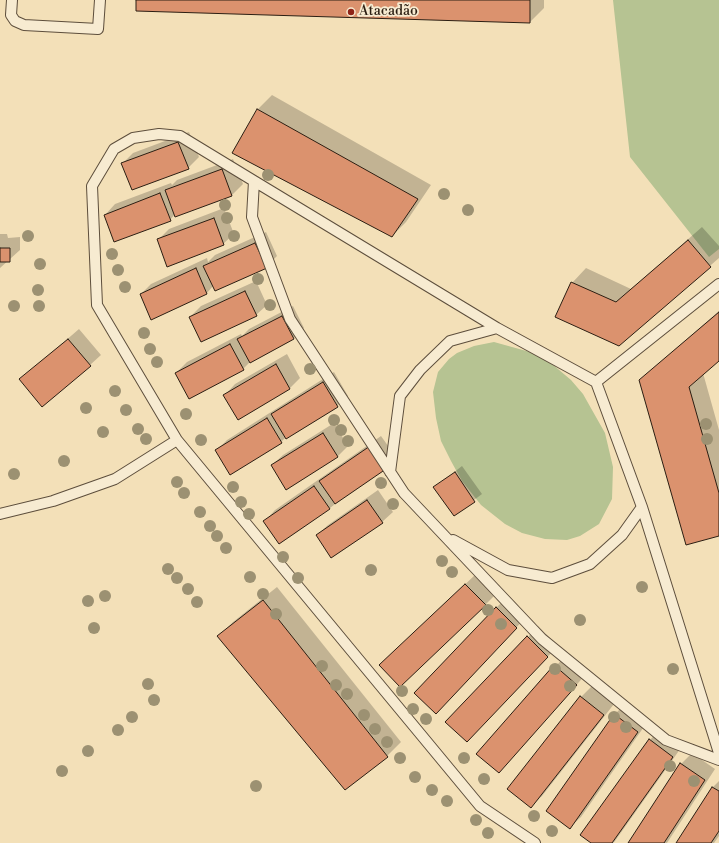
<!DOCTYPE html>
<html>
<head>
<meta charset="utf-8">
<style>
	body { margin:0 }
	canvas { display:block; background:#f3e0b8 }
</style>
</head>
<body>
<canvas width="719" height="843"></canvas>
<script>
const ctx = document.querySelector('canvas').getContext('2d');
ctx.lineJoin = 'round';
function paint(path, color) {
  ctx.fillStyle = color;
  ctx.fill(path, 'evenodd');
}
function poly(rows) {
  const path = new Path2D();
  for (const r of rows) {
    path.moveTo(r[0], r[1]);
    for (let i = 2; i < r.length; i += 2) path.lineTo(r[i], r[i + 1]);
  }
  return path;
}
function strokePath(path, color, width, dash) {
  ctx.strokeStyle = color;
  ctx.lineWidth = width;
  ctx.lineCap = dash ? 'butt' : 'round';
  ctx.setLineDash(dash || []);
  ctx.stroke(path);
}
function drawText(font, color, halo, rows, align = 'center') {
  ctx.font = font + ' "Libre Bodoni",serif';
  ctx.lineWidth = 3.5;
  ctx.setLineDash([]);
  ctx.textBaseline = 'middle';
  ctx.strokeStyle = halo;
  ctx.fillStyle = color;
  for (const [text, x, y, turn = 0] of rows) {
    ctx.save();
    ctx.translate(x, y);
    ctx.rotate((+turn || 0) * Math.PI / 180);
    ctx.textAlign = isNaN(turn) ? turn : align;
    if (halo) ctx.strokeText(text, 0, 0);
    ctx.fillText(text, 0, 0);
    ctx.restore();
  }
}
const green = poly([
	[613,0,719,0,719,249,709,257,630,157],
	[494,342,530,352,552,364,571,380,583,394,605,433,613,467,612,499,599,524,580,536,567,540,545,539,522,533,505,524,481,505,462,481,451,461,441,441,436,418,433,392,438,372,449,359,457,353,474,346]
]);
const shadow = poly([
	[137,0,544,0,544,8,530,22],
	[272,95,431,185,406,222,392,236,233,152,258,109],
	[189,132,199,157,188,168,122,164,133,153],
	[233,159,243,184,232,195,176,216,175,214,170,220,105,215,115,204,171,183,172,185,177,180],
	[224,208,234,234,223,244,158,240,169,229],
	[702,227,719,246,719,258,619,345,572,283,586,268,631,289],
	[266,232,277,256,266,267,213,286,207,293,152,318,141,294,151,284,207,258,208,262,215,255],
	[0,234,7,234,8,238,20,237,20,250,0,268],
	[256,281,267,305,256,315,190,317,201,306],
	[293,306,304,328,294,338,251,361,243,369,190,397,176,373,187,362,241,334,242,336,249,329],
	[719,311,719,360,703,373,719,430,719,535,640,380],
	[79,329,101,355,90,365,21,379],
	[287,354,300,378,290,388,238,419,225,395,235,384],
	[334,372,348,396,337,406,286,437,281,442,216,451,227,440],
	[334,423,348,446,337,457,272,465,283,455],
	[381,436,396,457,330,508,279,543,265,521,275,510],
	[462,466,482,494,454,515,434,488],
	[378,490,393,512,382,522,317,535,328,525],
	[476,574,496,594,485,605,391,655],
	[277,587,401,742,387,756,345,789,219,636,233,622],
	[507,597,527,616,447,702,496,608],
	[538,626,558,646,477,730,528,637],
	[566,655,587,673,499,772,478,753],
	[592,686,614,704,542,796,531,806,581,697],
	[625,704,648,721,581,817,570,827,614,715],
	[660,729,683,745,615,841,613,843,592,843,650,740],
	[692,753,715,769,667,843,630,843,681,764],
	[719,781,719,836,714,843,677,843,713,787]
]);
const building = poly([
	[136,0,530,0,530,23,136,11,136,0],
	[257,109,418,199,392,237,232,153,257,109],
	[178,142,189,169,132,190,121,163,178,142],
	[222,169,232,196,175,217,165,190,222,169],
	[160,193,171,221,114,242,104,215,160,193],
	[214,218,224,245,167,267,157,239,214,218],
	[688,240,711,267,619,346,555,317,571,282,616,302,688,240],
	[255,243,267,268,215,291,203,266,255,243],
	[0,248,10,248,10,262,0,262,0,248],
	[196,268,207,294,151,320,140,294,196,268],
	[245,291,257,316,201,342,189,317,245,291],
	[719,312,719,361,689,387,719,493,719,536,686,545,639,380,719,312],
	[282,316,294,339,250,363,237,339,282,316],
	[68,339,91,366,42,407,19,379,68,339],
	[230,344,244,370,189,399,175,373,230,344],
	[276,364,290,389,238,420,223,395,276,364],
	[323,382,338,407,286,439,271,414,323,382],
	[267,418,282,443,230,475,215,450,267,418],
	[323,433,338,457,286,490,271,465,323,433],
	[370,446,386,469,335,504,319,481,370,446],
	[455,472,475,502,454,516,433,487,455,472],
	[314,486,330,509,279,544,263,521,314,486],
	[367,500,383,523,331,558,316,535,367,500],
	[465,584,486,605,400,687,379,665,465,584],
	[263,600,388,757,345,790,217,636,263,600],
	[496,607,517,628,436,714,414,693,496,607],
	[527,636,548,657,467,742,445,722,527,636],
	[554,665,577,685,499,773,476,754,554,665],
	[580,696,604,715,531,808,507,789,580,696],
	[614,714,638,732,570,829,546,811,614,714],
	[649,739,673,757,612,843,591,843,580,835,649,739],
	[680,763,705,780,664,843,628,843,680,763],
	[712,787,719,791,719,831,711,843,676,843,712,787]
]);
const service = poly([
	[12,0,11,15,15,21,24,25,98,29,100,0],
	[254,181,180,136,159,134,133,138,114,149,92,186,97,305,177,440,480,806,535,843],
	[596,382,719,284],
	[390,472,400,396,420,370,450,341,497,328],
	[0,514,53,501,115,479,177,440],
	[453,540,508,570,552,578,590,564,622,535,642,507],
	[719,753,642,507,596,382,497,328,254,181,252,217,290,319,404,493,542,639,666,740,719,760]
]);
const trees = [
	[268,175],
	[444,194],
	[225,205],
	[468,210],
	[227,218],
	[28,236],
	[234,236],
	[112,254],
	[40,264],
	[118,270],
	[258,279],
	[125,287],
	[38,290],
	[270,305],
	[14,306],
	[39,306],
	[144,333],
	[150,349],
	[157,362],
	[310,369],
	[115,391],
	[86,408],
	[126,410],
	[186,414],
	[334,420],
	[706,424],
	[138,429],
	[341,430],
	[103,432],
	[146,439],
	[707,439],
	[201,440],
	[348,441],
	[64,461],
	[14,474],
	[177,482],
	[381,483],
	[233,487],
	[184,493],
	[241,502],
	[393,504],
	[200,512],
	[249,514],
	[210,526],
	[217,536],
	[226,548],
	[283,557],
	[442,561],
	[168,569],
	[371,570],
	[452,572],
	[250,577],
	[177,578],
	[298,578],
	[642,587],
	[188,589],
	[263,594],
	[105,596],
	[88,601],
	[197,602],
	[488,610],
	[276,614],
	[580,620],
	[501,624],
	[94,628],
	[322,666],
	[555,669],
	[673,669],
	[148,684],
	[336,685],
	[570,686],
	[402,691],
	[347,694],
	[154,700],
	[413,709],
	[364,715],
	[132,717],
	[614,717],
	[426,719],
	[626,727],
	[375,729],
	[118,730],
	[387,742],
	[88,751],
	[400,758],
	[464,758],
	[670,766],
	[62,771],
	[415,777],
	[484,779],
	[694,781],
	[256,786],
	[432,790],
	[447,801],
	[534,816],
	[476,820],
	[552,831],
	[488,833]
];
const markers = [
	[351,12,4,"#8f2418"]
];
const poiNames = [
	["Atacadão",359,12]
];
paint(green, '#b6c392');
paint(shadow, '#0003');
paint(building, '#db926e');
strokePath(building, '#2b1e12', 1);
strokePath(service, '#5d4e3c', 12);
strokePath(service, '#f7ebd1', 10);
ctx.fillStyle = '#9c9172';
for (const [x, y] of trees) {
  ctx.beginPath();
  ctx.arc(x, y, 6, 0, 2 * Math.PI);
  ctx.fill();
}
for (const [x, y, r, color] of markers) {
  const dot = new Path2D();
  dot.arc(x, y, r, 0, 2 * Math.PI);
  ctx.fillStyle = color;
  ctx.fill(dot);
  strokePath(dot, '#f7ebd1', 1.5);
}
drawText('14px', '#2b1e12', '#f7ebd1', poiNames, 'left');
</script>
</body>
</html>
